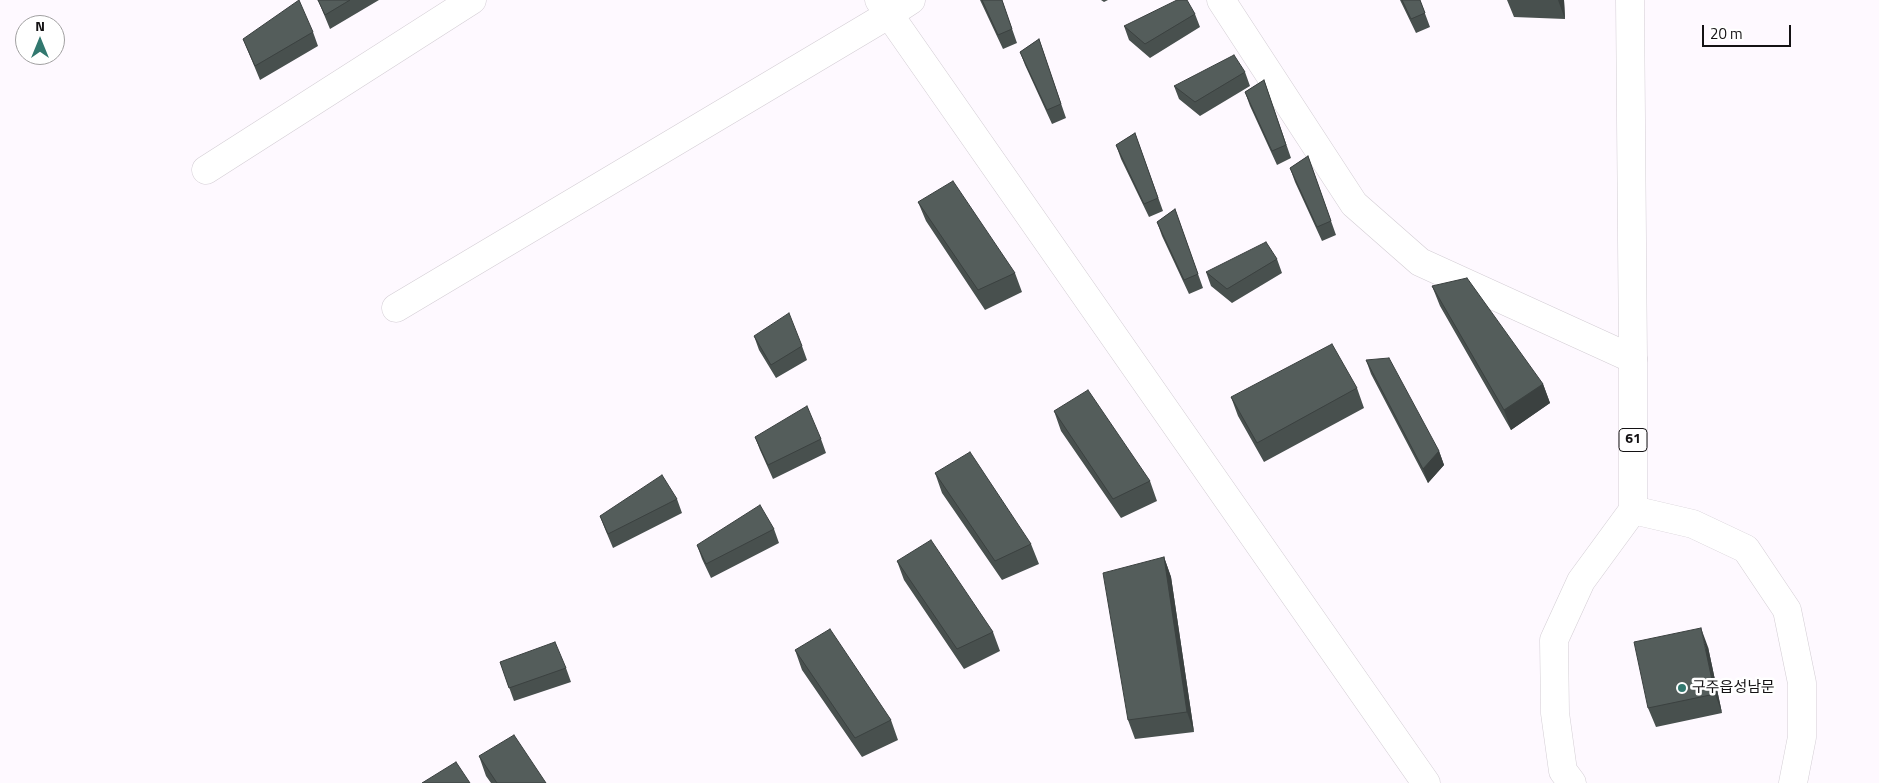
<!DOCTYPE html>
<html>
<head>
<meta charset="utf-8">
<style>
	body { margin:0 }
	#map { position:relative; width:1879px; height:783px; overflow:hidden; background:#fef9ff; font-family:"Titillium Web",sans-serif }
	canvas { display:block }
	.north { position:absolute; left:15px; top:15px; width:50px; height:50px; box-sizing:border-box; background:#fff; border:1px solid #a1a0a1; border-radius:50%; rotate:0deg; font-size:14px; font-weight:700; line-height:20px; text-align:center; color:#141214 }
	.north::after { content:''; display:block; margin:auto; width:18px; height:22px; background:#32786f; clip-path:polygon(50% 0,100% 100%,50% 72%,0 100%) }
	.scale { position:absolute; left:1702px; top:25px; width:89px; height:22px; box-sizing:border-box; border:2px solid #141214; border-top:0; padding-left:6px; font-size:15px; line-height:18px; white-space:nowrap; color:#141214; -webkit-text-stroke:4px #fff; paint-order:stroke }
</style>
</head>
<body>
<div id="map">
<canvas width="1879" height="783"></canvas>
<div class="north">N</div>
<div class="scale">20 m</div>
</div>
<script>
const ctx = document.querySelector('canvas').getContext('2d');
ctx.lineJoin = 'round';
function poly(rows) {
  const path = new Path2D();
  for (const r of rows) {
    path.moveTo(r[0], r[1]);
    for (let i = 2; i < r.length; i += 2) path.lineTo(r[i], r[i + 1]);
  }
  return path;
}
function strokePath(path, color, width, dash) {
  ctx.strokeStyle = color;
  ctx.lineWidth = width;
  ctx.lineCap = dash ? 'butt' : 'round';
  ctx.setLineDash(dash || []);
  ctx.stroke(path);
}
function paint(path, color) {
  ctx.fillStyle = color;
  ctx.fill(path, 'evenodd');
}
function drawText(font, color, halo, rows, align = 'center') {
  ctx.font = font + ' "Titillium Web","Noto Sans KR",sans-serif';
  ctx.lineWidth = 5;
  ctx.setLineDash([]);
  ctx.textBaseline = 'middle';
  ctx.strokeStyle = halo;
  ctx.fillStyle = color;
  for (const [text, x, y, turn = 0] of rows) {
    ctx.save();
    ctx.translate(x, y);
    ctx.rotate((+turn || 0) * Math.PI / 180);
    ctx.textAlign = isNaN(turn) ? turn : align;
    if (halo) ctx.strokeText(text, 0, 0);
    ctx.fillText(text, 0, 0);
    ctx.restore();
  }
}
const minor = poly([
	[1221,0,1354,204,1420,262,1633,359],
	[206,170,472,0],
	[396,308,888,15,911,0]
]);
const secondary = poly([
	[879,0,1426,783]
]);
const primary = poly([
	[1630,0,1633,359,1633,510,1693,524,1746,549,1787,610,1802,683,1802,737,1793,783],
	[1572,783,1563,771,1555,713,1554,640,1581,581,1633,510]
]);
const wall = poly([
	[318,0,379,0,330,29],
	[980,0,1002,0,1017,43,1003,49],
	[1101,0,1108,0,1104,2],
	[1400,0,1420,0,1430,27,1416,33],
	[1507,0,1564,0,1565,19,1514,17],
	[1195,14,1200,27,1150,58,1129,40,1124,26],
	[313,32,318,46,260,80,243,39],
	[1039,39,1066,118,1052,124,1025,65,1020,52],
	[1245,72,1250,86,1200,116,1179,99,1174,86],
	[1264,80,1291,158,1277,165,1250,106,1245,92],
	[1135,133,1163,211,1149,217,1121,159,1116,145],
	[1308,156,1336,235,1322,241,1295,182,1290,168],
	[918,202,1015,273,1022,292,985,310,926,221],
	[1175,209,1203,288,1189,294,1162,236,1157,222],
	[1277,259,1282,273,1232,303,1211,286,1206,272],
	[1432,286,1543,384,1550,403,1511,430,1440,306],
	[754,336,802,346,807,360,776,378,759,350],
	[1366,360,1439,451,1444,465,1428,483,1371,374],
	[1357,388,1364,408,1264,462,1238,416,1231,397],
	[1054,411,1150,481,1157,501,1121,518,1061,431],
	[755,437,821,439,826,453,773,479,760,450],
	[935,473,1031,544,1039,564,1002,580,942,493],
	[677,499,682,513,613,548,605,529,600,516],
	[774,529,779,543,711,578,702,559,697,545],
	[1164,557,1171,577,1194,732,1135,739,1128,720],
	[897,561,993,632,1000,651,964,669,904,580],
	[1708,647,1722,713,1656,727,1648,708],
	[795,650,891,720,898,740,862,757,802,670],
	[500,662,566,668,571,682,514,701],
	[479,756,546,783,491,783,486,776]
]);
const shadedWall = poly([
	[1558,0,1564,0,1565,19],
	[1543,384,1550,403,1511,430,1504,410],
	[1439,451,1444,465,1428,483,1423,469],
	[1164,557,1171,577,1194,732,1187,712],
	[1701,628,1708,647,1722,713,1715,694]
]);
const building = poly([
	[299,0,313,32,255,66,243,39,299,0],
	[318,0,350,0,325,15,318,0],
	[982,0,1002,0,1012,29,998,35,982,0],
	[1177,0,1187,0,1195,14,1145,44,1124,26,1177,0],
	[1402,0,1420,0,1425,13,1411,19,1402,0],
	[1039,39,1061,104,1047,110,1020,52,1039,39],
	[1234,55,1245,72,1195,102,1174,86,1234,55],
	[1264,80,1286,145,1272,151,1245,92,1264,80],
	[1135,133,1158,198,1144,204,1116,145,1135,133],
	[1308,156,1331,221,1317,227,1290,168,1308,156],
	[953,181,1015,273,978,290,918,202,953,181],
	[1175,209,1198,274,1184,280,1157,222,1175,209],
	[1266,242,1277,259,1227,289,1206,272,1266,242],
	[1467,278,1543,384,1504,410,1432,286,1467,278],
	[789,313,802,346,771,365,754,336,789,313],
	[1332,344,1357,388,1257,443,1231,397,1332,344],
	[1389,358,1439,451,1423,469,1366,360,1389,358],
	[1088,390,1150,481,1113,499,1054,411,1088,390],
	[807,406,821,439,768,465,755,437,807,406],
	[970,452,1031,544,995,561,935,473,970,452],
	[662,475,677,499,608,534,600,516,662,475],
	[760,505,774,529,706,564,697,545,760,505],
	[931,540,993,632,957,649,897,561,931,540],
	[1164,557,1187,712,1128,720,1103,573,1164,557],
	[1701,628,1715,694,1648,708,1634,642,1701,628],
	[830,629,891,720,855,738,795,650,830,629],
	[555,642,566,668,509,688,500,662,555,642],
	[514,735,546,783,497,783,479,756,514,735],
	[456,762,470,783,422,783,456,762]
]);
const markers = [
	[1682,688,5,"#32786f"]
];
const shields = [
	[1633,440,28]
];
const shieldNames = [
	["61",1633,440]
];
const poiNames = [
	["구주읍성남문",1692,688]
];
strokePath(minor, '#d3cdd4', 29);
strokePath(secondary, '#d3cdd4', 29);
strokePath(primary, '#d3cdd4', 29);
strokePath(minor, '#fff', 28);
strokePath(secondary, '#fff', 28);
strokePath(primary, '#fff', 28);
paint(wall, '#48504e');
paint(shadedWall, '#3b4140');
paint(building, '#545d5b');
strokePath(building, '#3b4140', 1);
for (const [x, y, r, color] of markers) {
  const dot = new Path2D();
  dot.arc(x, y, r, 0, 2 * Math.PI);
  ctx.fillStyle = color;
  ctx.fill(dot);
  strokePath(dot, '#fff', 2);
}
for (const [x, y, w] of shields) {
  const box = new Path2D();
  box.roundRect(x - w / 2, y - 11.5, w, 23, 4);
  ctx.fillStyle = '#fff';
  ctx.fill(box);
  strokePath(box, '#141214', 1);
}
drawText('bold 14px', '#141214', null, shieldNames);
drawText('15px', '#141214', '#fff', poiNames, 'left');
</script>
</body>
</html>
